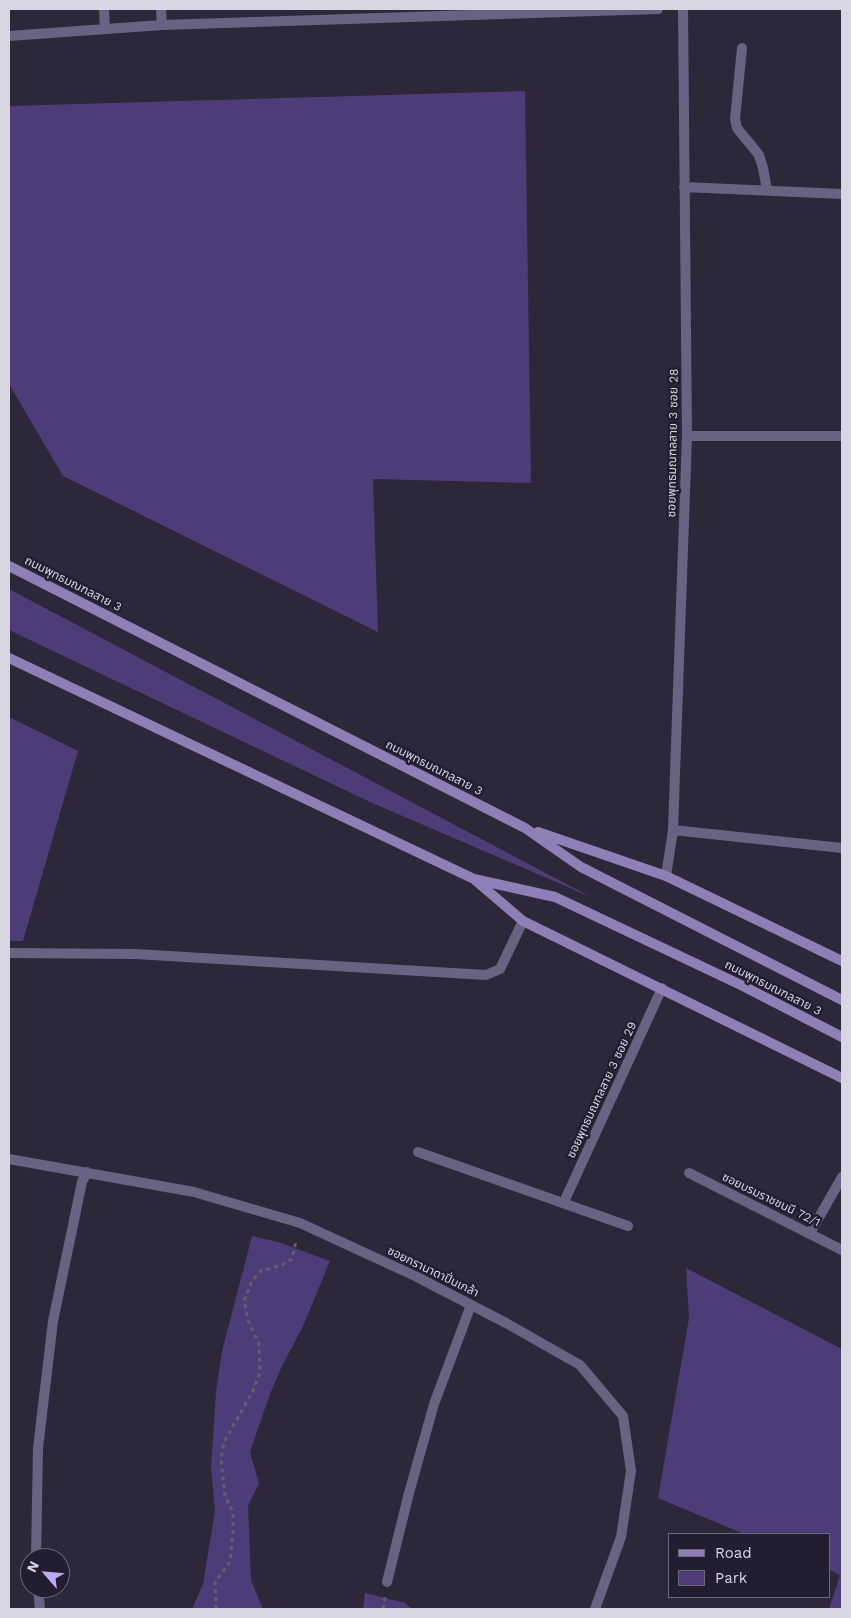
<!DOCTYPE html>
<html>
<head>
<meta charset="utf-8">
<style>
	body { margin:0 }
	#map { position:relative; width:851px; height:1618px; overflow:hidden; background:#2c283a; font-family:"Work Sans",sans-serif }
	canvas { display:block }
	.frame { position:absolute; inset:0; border:10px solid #d8d6e2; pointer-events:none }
	.legend { position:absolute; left:668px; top:1533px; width:162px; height:65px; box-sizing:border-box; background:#221e30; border:1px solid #6b6877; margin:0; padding:6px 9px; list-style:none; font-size:15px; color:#d8d6e2 }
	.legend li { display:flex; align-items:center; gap:10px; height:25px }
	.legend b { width:25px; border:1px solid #6b6877 }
	.north { position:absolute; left:20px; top:1548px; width:50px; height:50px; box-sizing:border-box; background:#221e30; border:1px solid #6b6877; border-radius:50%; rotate:297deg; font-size:14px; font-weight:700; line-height:20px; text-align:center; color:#d8d6e2 }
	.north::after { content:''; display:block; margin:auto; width:18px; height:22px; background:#bcaaf6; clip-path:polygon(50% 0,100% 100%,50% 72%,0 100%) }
</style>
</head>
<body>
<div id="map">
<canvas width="851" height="1618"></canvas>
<div class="frame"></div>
<ul class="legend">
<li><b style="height:6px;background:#8d80b6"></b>Road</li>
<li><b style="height:14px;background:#4d3c78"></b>Park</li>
</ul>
<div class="north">N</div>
</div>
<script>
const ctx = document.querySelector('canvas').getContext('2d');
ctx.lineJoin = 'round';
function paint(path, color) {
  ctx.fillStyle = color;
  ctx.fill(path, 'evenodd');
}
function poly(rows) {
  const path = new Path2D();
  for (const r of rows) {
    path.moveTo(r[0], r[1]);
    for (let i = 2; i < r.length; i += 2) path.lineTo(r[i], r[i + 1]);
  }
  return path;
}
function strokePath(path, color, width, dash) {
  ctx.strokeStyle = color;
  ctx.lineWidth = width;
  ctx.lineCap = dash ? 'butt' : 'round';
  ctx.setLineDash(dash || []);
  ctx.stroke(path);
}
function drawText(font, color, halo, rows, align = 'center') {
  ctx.font = font + ' "Work Sans","Noto Sans Thai",sans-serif';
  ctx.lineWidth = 5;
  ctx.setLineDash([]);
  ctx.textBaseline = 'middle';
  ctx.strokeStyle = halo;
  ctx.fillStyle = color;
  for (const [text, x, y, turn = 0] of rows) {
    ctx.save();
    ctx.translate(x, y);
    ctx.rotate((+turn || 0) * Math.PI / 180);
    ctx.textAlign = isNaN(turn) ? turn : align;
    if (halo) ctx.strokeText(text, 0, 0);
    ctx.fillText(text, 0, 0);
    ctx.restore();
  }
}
const green = poly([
	[525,91,531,483,373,479,378,632,63,476,9,384,9,106],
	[9,589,591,897,370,802,9,630],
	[9,717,78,751,23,941,9,941],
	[252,1236,278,1242,330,1261,303,1326,282,1366,270,1394,250,1452,259,1483,248,1506,251,1580,263,1609,192,1609,203,1584,215,1511,211,1468,216,1392,222,1351],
	[686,1268,842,1349,842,1609,829,1609,840,1575,830,1570,830,1534,744,1534,658,1498,689,1318],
	[365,1593,405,1603,412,1609,363,1609]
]);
const path = poly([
	[216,1609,215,1582,230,1562,233,1533,233,1512,225,1497,221,1459,224,1442,253,1391,260,1372,259,1344,248,1320,244,1301,252,1281,261,1271,282,1265,292,1259,296,1241],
	[383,1609,385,1597]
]);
const lane = poly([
	[104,9,105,29],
	[742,48,735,119,737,128,759,155,763,168,767,190],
	[687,436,842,436]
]);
const street = poly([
	[161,9,162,25],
	[9,36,162,25,658,9],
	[684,187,842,194],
	[673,830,842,848],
	[666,876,673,830,687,436,683,9],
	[9,953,135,954,486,975,500,969,523,921],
	[418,1152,628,1226],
	[9,1159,194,1192,300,1223,415,1276,506,1323,580,1365,623,1416,631,1471,621,1537,595,1609],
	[689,1173,842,1250],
	[564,1202,662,988],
	[810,1233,842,1177],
	[36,1558,38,1448,53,1321,82,1182,87,1172],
	[387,1582,409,1493,434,1404,471,1305],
	[38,1588,40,1609]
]);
const secondary = poly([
	[9,566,525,828,581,867,842,1000],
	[9,658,474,879,555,897,743,986,842,1037],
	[538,832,666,876,842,961],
	[475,880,523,921,842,1078]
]);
const streetNames = [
	["ซอยพุทธมณฑลสาย 3 ซอย 28",673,443,-89],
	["ถนนพุทธมณฑลสาย 3",73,584,27],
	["ถนนพุทธมณฑลสาย 3",434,768,27],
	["ถนนพุทธมณฑลสาย 3",773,988,27],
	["ซอยพุทธมณฑลสาย 3 ซอย 29",602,1090,-65],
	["ซอยบรมราชชนนี 72/1",771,1200,26],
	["ซอยกรานาดาปิ่นเกล้า",433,1272,26]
];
paint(green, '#4d3c78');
strokePath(path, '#635f70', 3, [4, 4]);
strokePath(lane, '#696283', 10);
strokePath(street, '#696283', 10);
strokePath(secondary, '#8d80b6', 10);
drawText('12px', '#d8d6e2', '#221e30', streetNames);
</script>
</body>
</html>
